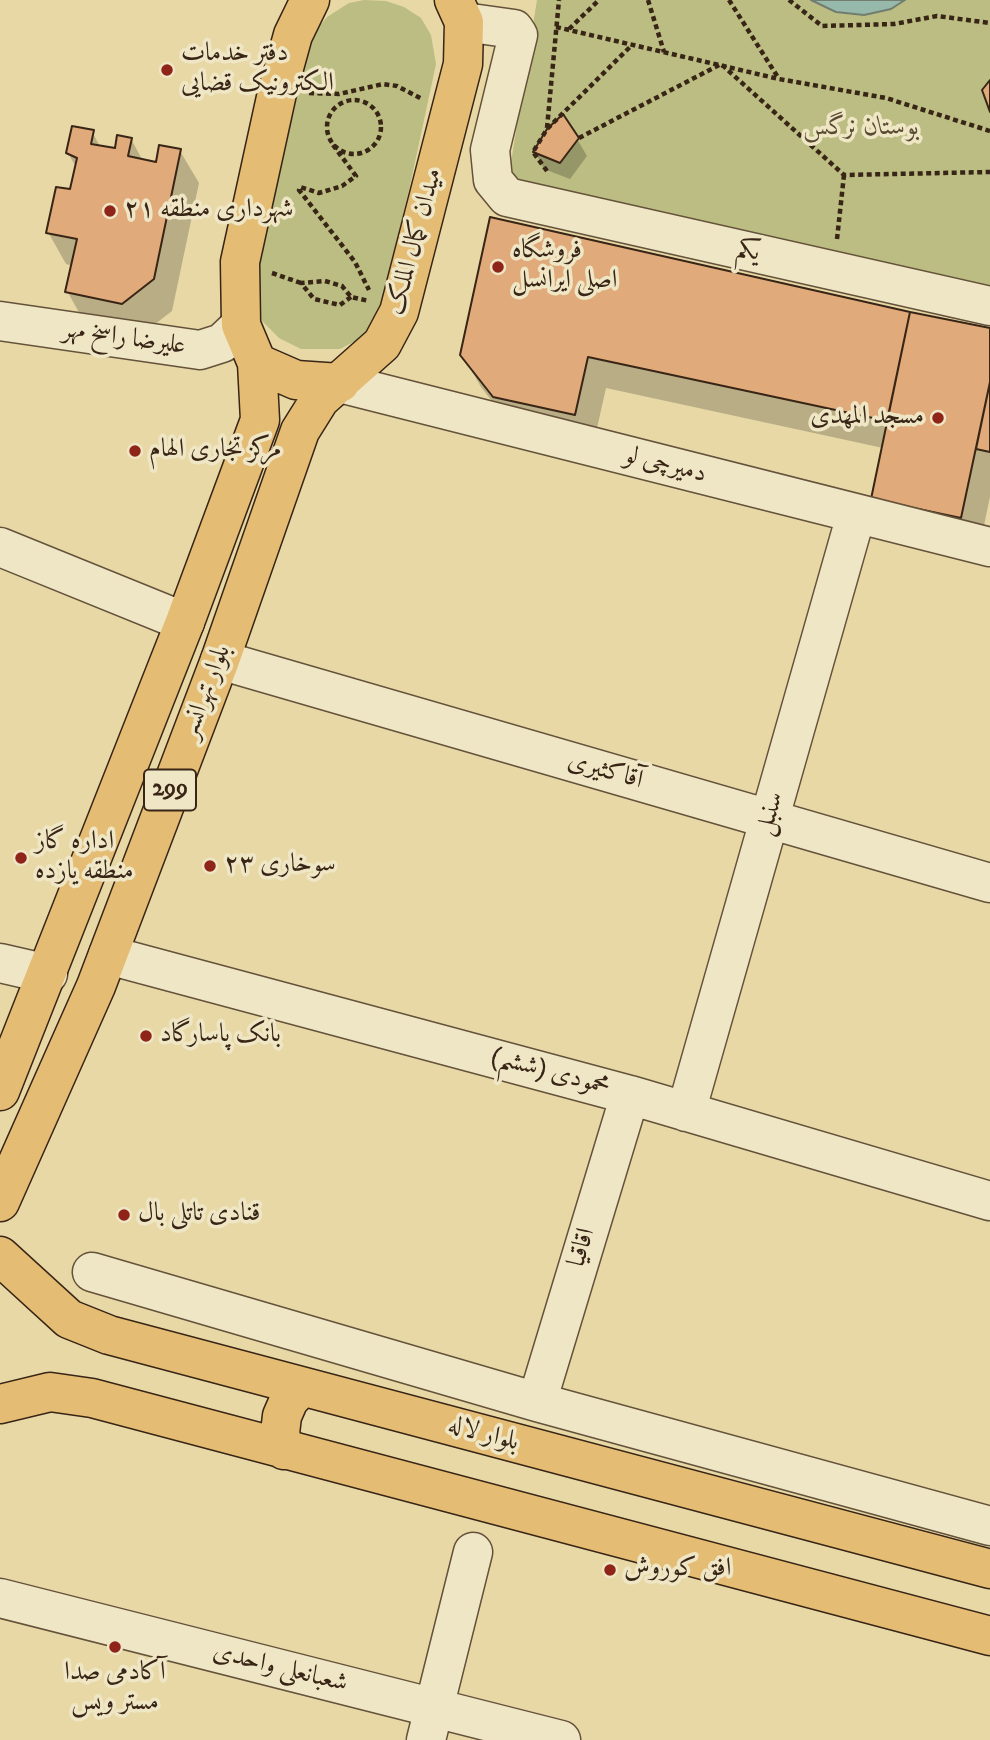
<!DOCTYPE html>
<html>
<head>
<meta charset="utf-8">
<style>
	body { margin:0 }
	canvas { display:block; background:#e7d8a6 }
</style>
</head>
<body>
<canvas width="990" height="1740"></canvas>
<script>
const ctx = document.querySelector('canvas').getContext('2d');
ctx.lineJoin = 'round';
function paint(path, color) {
  ctx.fillStyle = color;
  ctx.fill(path, 'evenodd');
}
function poly(rows) {
  const path = new Path2D();
  for (const r of rows) {
    if (r.length === 3) {
      path.moveTo(r[0] + r[2], r[1]);
      path.arc(r[0], r[1], r[2], 0, 2 * Math.PI);
      continue;
    }
    path.moveTo(r[0], r[1]);
    for (let i = 2; i < r.length; i += 2) path.lineTo(r[i], r[i + 1]);
  }
  return path;
}
function strokePath(path, color, width, dash) {
  ctx.strokeStyle = color;
  ctx.lineWidth = width;
  ctx.lineCap = dash ? 'butt' : 'round';
  ctx.setLineDash(dash || []);
  ctx.stroke(path);
}
function drawText(font, color, halo, rows, align = 'center') {
  ctx.font = font + ' "IM FELL DW Pica",Amiri,serif';
  ctx.lineWidth = 7;
  ctx.setLineDash([]);
  ctx.textBaseline = 'middle';
  ctx.strokeStyle = halo;
  ctx.fillStyle = color;
  for (const [text, x, y, turn = 0] of rows) {
    ctx.save();
    ctx.translate(x, y);
    ctx.rotate((+turn || 0) * Math.PI / 180);
    ctx.textAlign = isNaN(turn) ? turn : align;
    if (halo) ctx.strokeText(text, 0, 0);
    ctx.fillText(text, 0, 0);
    ctx.restore();
  }
}
const green = poly([
	[364,0,386,1,404,7,421,18,431,35,436,64,409,190,380,308,373,323,361,338,340,349,301,349,279,338,262,321,254,300,255,275,294,103,315,32,327,17,349,3],
	[537,0,990,0,990,287,508,181]
]);
const water = poly([
	[811,0,905,0,891,9,864,15,836,12,811,0]
]);
const shadow = poly([
	[92,132,101,148,116,150,131,139,143,161,157,164,180,151,199,183,172,311,141,335,85,323,67,291,73,266,66,264,48,232,71,191,76,167,68,153],
	[577,139,587,156,570,179,544,169,535,152],
	[491,219,990,331,990,497,979,549,891,531,883,448,606,388,593,446,513,428,481,387,462,354]
]);
const building = poly([
	[990,80,990,112,982,90,990,80],
	[563,114,579,138,560,163,533,152,547,129,563,114],
	[72,126,94,130,91,144,115,148,117,135,132,138,128,156,156,162,159,145,181,149,154,279,122,304,65,292,77,239,46,233,56,187,70,189,77,158,66,153,72,126],
	[490,217,910,312,887,421,588,357,575,415,493,397,460,355,490,217],
	[910,312,990,328,990,382,961,518,871,499,910,312],
	[990,382,990,452,976,449,990,382]
]);
const path = poly([
	[648,0,664,52],
	[729,0,779,79],
	[789,0,822,26,894,24,937,16,990,23],
	[556,27,779,79,886,98,990,131],
	[569,29,599,0],
	[309,93,339,94,383,84,397,86,422,99],
	[354,127,27],
	[547,128,559,0],
	[579,138,721,64,844,175,990,172],
	[333,145,356,176,342,186,319,193,300,187,299,190,355,262,369,290],
	[547,171,533,152,547,129,632,45],
	[837,239,844,175],
	[272,273,301,283],
	[351,297,340,305,314,299,301,283,325,281,342,286,351,297,369,301]
]);
const minor = poly([
	[464,22,514,29,518,35,490,150,493,180,507,197,990,306],
	[0,321,200,350,222,343,241,325],
	[340,383,990,547],
	[0,547,185,622],
	[220,660,990,883],
	[108,955,630,1095,990,1201],
	[0,963,48,974],
	[686,1112,856,515],
	[92,1272,537,1402,990,1526],
	[537,1402,630,1095],
	[0,1598,561,1740],
	[426,1740,473,1552]
]);
const major = poly([
	[257,363,296,380,340,383],
	[0,1091,185,622,260,420,257,363,241,325,240,262,277,93,293,35,310,0],
	[0,1202,96,986,220,660,300,431,320,399,382,344,399,312,463,64,464,22,454,0],
	[0,1256,69,1319,109,1335,990,1569],
	[0,1404,50,1392,92,1398,990,1636],
	[284,1450,280,1433,282,1416,289,1400,301,1387]
]);
const markers = [
	[167,70,7,"#8f2418"],
	[110,211,7,"#8f2418"],
	[498,267,7,"#8f2418"],
	[938,418,7,"#8f2418"],
	[135,451,7,"#8f2418"],
	[21,858,7,"#8f2418"],
	[210,866,7,"#8f2418"],
	[146,1036,7,"#8f2418"],
	[124,1215,7,"#8f2418"],
	[610,1570,7,"#8f2418"],
	[115,1647,7,"#8f2418"]
];
const shields = [
	[170,790,52]
];
const shieldNames = [
	["299",170,790]
];
const poiNames = [
	["دفتر خدمات",181,55],
	["الکترونیک قضایی",181,85],
	["شهرداری منطقه ۲۱",124,211],
	["فروشگاه",512,252],
	["اصلی ایرانسل",512,282],
	["مسجد المهدی",924,418,"right"],
	["مرکز تجاری الهام",149,451],
	["اداره گاز",35,843],
	["منطقه یازده",35,873],
	["سوخاری ۲۳",224,866],
	["بانک پاسارگاد",160,1036],
	["قنادی تاتلی بال",138,1215],
	["افق کوروش",624,1570],
	["آکادمی صدا",115,1674,"center"],
	["مستر ویس",115,1704,"center"]
];
const parkNames = [
	["بوستان نرگس",861,129]
];
const streetNames = [
	["میدان کمال الملک",416,242,-75],
	["یکم",748,252,13],
	["علیرضا راسخ مهر",124,339,8],
	["دمیرچی لو",665,466,14],
	["بلوار تهرانسر",207,692,-69],
	["آقاکثیری",605,772,16],
	["سنبل",771,814,-74],
	["محمودی (ششم)",550,1073,15],
	["اقاقیا",583,1248,-73],
	["بلوار لاله",483,1435,15],
	["شعبانعلی واحدی",280,1669,14]
];
paint(green, '#bbbd83');
paint(water, '#97b9ab');
strokePath(water, '#717e6f', 2);
paint(shadow, '#0003');
paint(building, '#e0aa7a');
strokePath(building, '#382516', 2);
strokePath(minor, '#64523a', 41);
strokePath(major, '#382516', 41);
strokePath(path, '#382516', 4.5, [5, 3.5]);
strokePath(minor, '#efe6c5', 38);
strokePath(major, '#e4bc73', 38);
for (const [x, y, r, color] of markers) {
  const dot = new Path2D();
  dot.arc(x, y, r, 0, 2 * Math.PI);
  ctx.fillStyle = color;
  ctx.fill(dot);
  strokePath(dot, '#efe6c5', 2.5);
}
for (const [x, y, w] of shields) {
  const box = new Path2D();
  box.roundRect(x - w / 2, y - 20.5, w, 41, 5);
  ctx.fillStyle = '#efe6c5';
  ctx.fill(box);
  strokePath(box, '#382516', 2);
}
drawText('bold 24px', '#382516', null, shieldNames);
drawText('26px', '#382516', '#efe6c5', poiNames, 'left');
drawText('italic 26px', '#594b31', '#efe6c5', parkNames);
drawText('26px', '#382516', '#efe6c5', streetNames);
</script>
</body>
</html>
